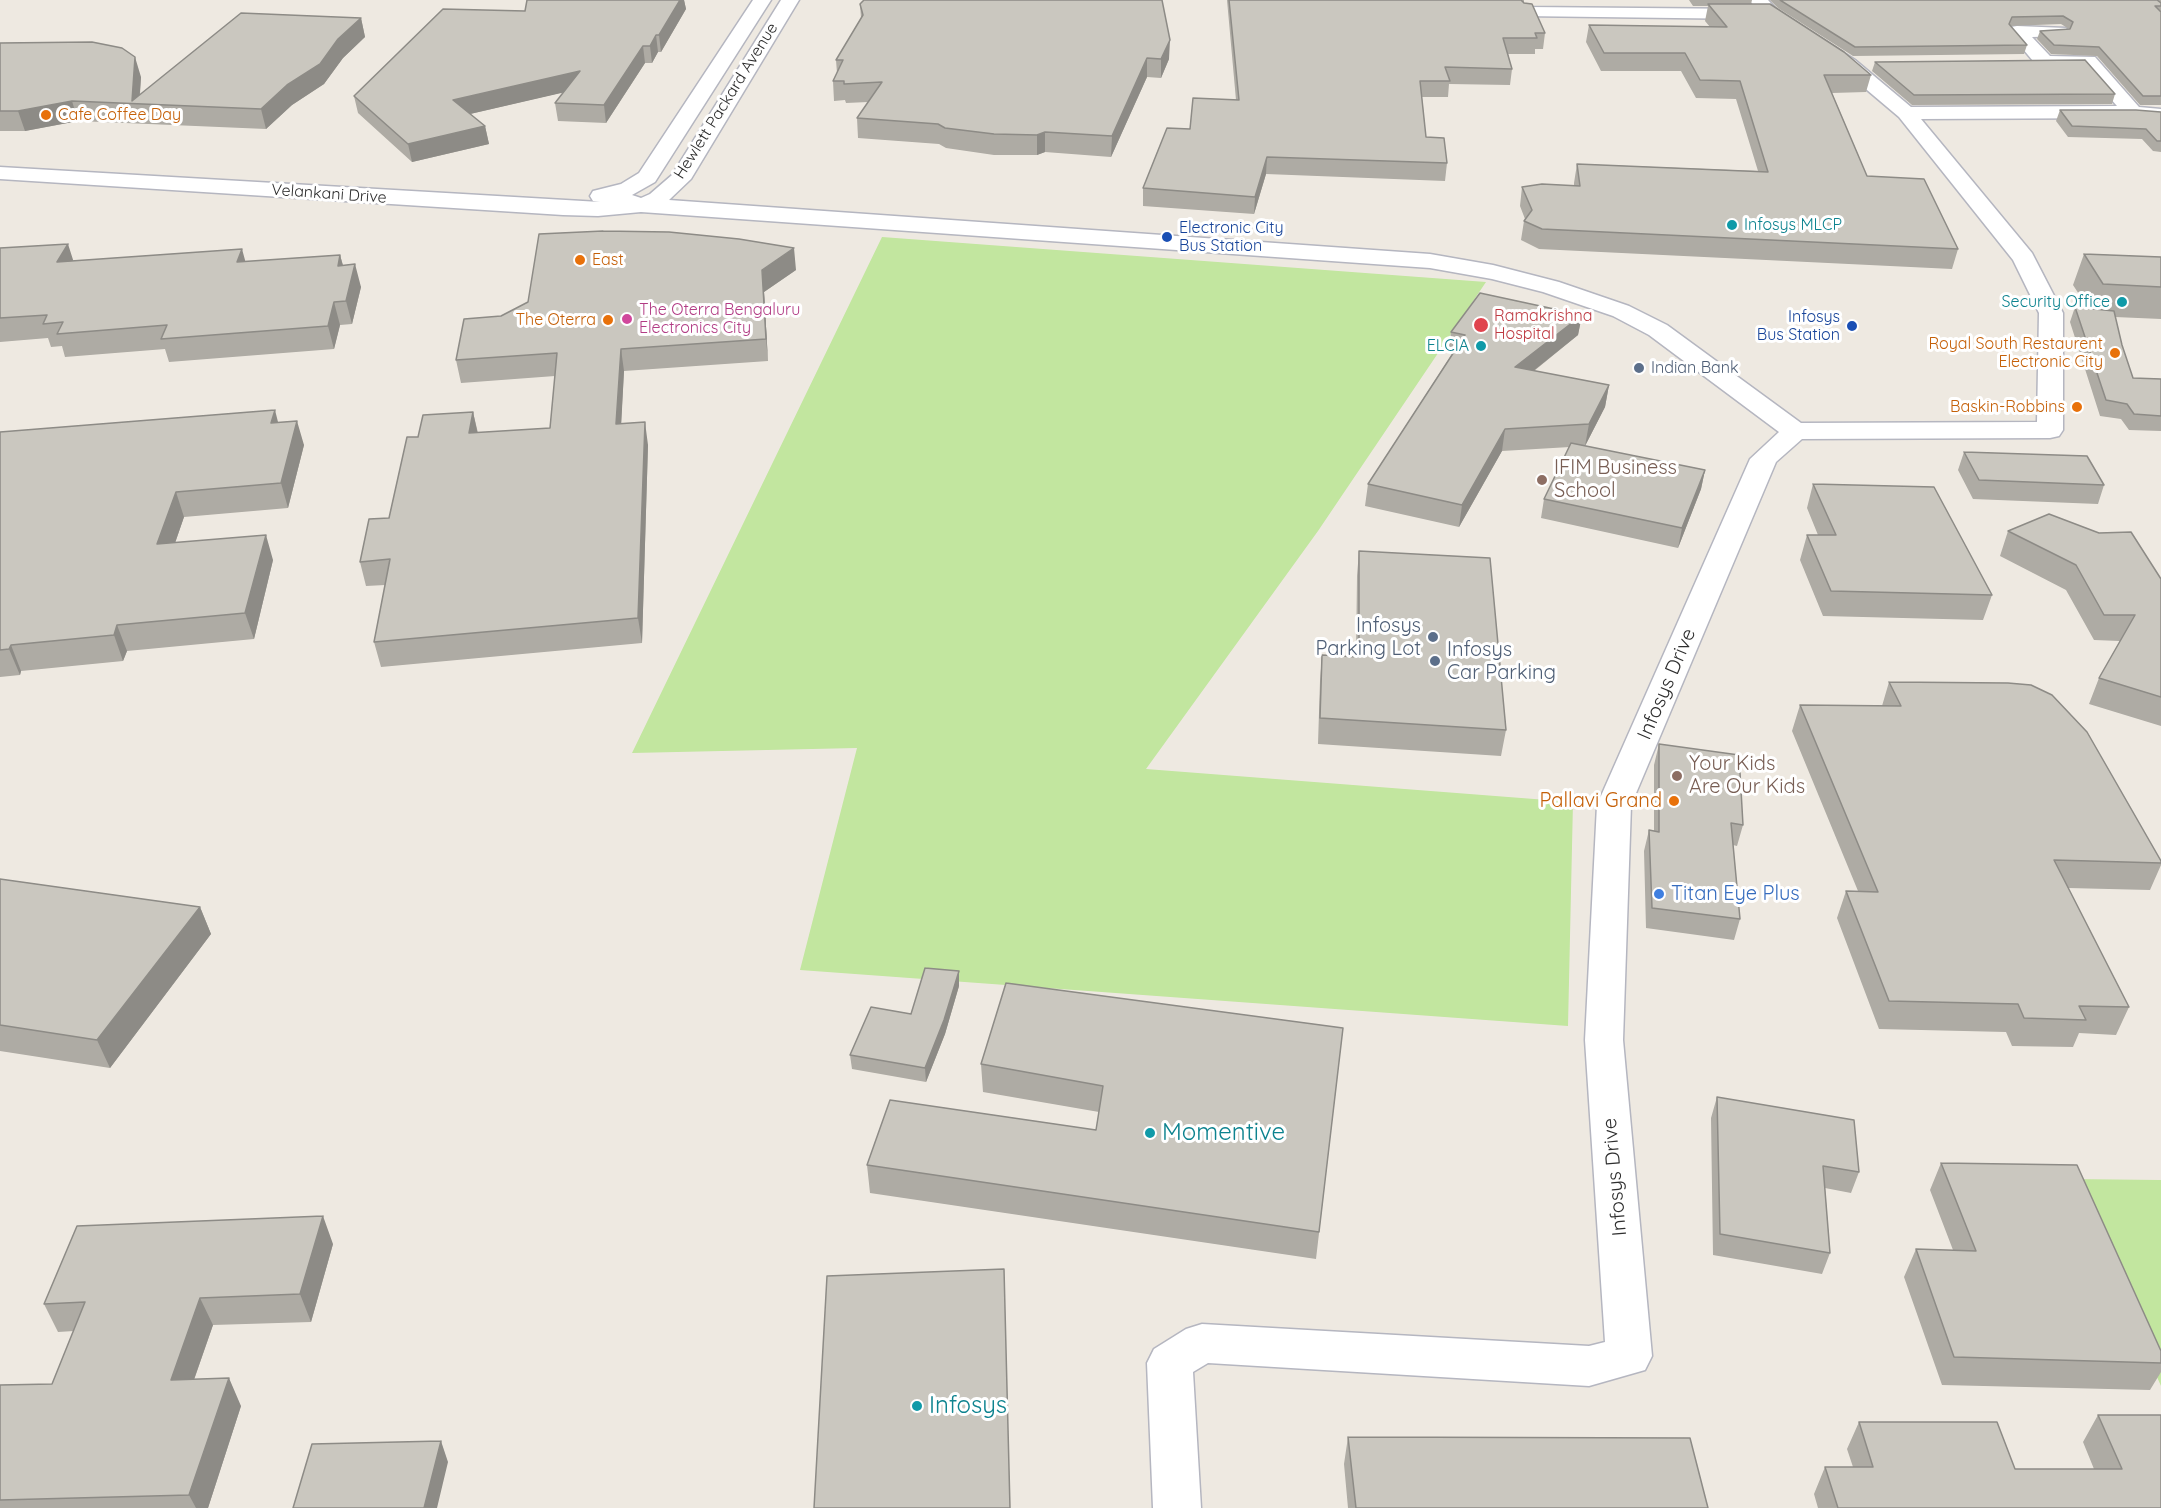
<!DOCTYPE html>
<html>
<head>
<meta charset="utf-8">
<style>
	body { margin:0 }
	canvas { display:block; background:#eee9e1 }
</style>
</head>
<body>
<canvas width="2161" height="1508"></canvas>
<script>
const ctx = document.querySelector('canvas').getContext('2d');
ctx.lineJoin = 'round';
function paint(path, color) {
  ctx.fillStyle = color;
  ctx.fill(path, 'evenodd');
}
function poly(rows) {
  const path = new Path2D();
  for (const r of rows) {
    path.moveTo(r[0], r[1]);
    for (let i = 2; i < r.length; i += 2) path.lineTo(r[i], r[i + 1]);
  }
  return path;
}
function strokePath(path, color, width, dash) {
  ctx.strokeStyle = color;
  ctx.lineWidth = width;
  ctx.lineCap = dash ? 'butt' : 'round';
  ctx.setLineDash(dash || []);
  ctx.stroke(path);
}
function drawText(font, color, halo, rows, align = 'center') {
  ctx.font = font + ' Quicksand,sans-serif';
  ctx.lineWidth = 6;
  ctx.setLineDash([]);
  ctx.textBaseline = 'middle';
  ctx.strokeStyle = halo;
  ctx.fillStyle = color;
  for (const [text, x, y, turn = 0] of rows) {
    ctx.save();
    ctx.translate(x, y);
    ctx.rotate((+turn || 0) * Math.PI / 180);
    ctx.textAlign = isNaN(turn) ? turn : align;
    if (halo) ctx.strokeText(text, 0, 0);
    ctx.fillText(text, 0, 0);
    ctx.restore();
  }
}
const pitch = poly([
	[882,237,1486,282,1318,531,1146,769,1573,802,1568,1026,800,970,857,748,632,753],
	[2069,1179,2161,1180,2161,1386]
]);
const minor = poly([
	[753,0,771,0,655,182,632,195,641,198,650,194,672,175,781,0,799,0,691,179,669,200,1430,254,1493,265,1559,282,1629,306,1667,325,1801,423,2037,422,2039,313,2013,260,1899,117,1841,68,1765,18,1749,0,1768,0,1777,10,1855,60,1911,107,2117,106,2083,67,2035,66,2033,61,2008,31,2011,27,2017,26,2066,28,2069,32,2066,36,2032,37,2050,56,2095,57,2139,107,2161,109,2161,121,2133,118,1921,119,2032,253,2063,313,2063,430,2059,436,2050,438,1802,439,1776,462,1631,805,1623,1040,1652,1356,1645,1370,1589,1386,1208,1363,1193,1372,1201,1508,1153,1508,1147,1363,1154,1349,1186,1329,1202,1324,1589,1346,1605,1342,1585,1040,1597,805,1750,459,1779,432,1649,335,1613,316,1543,292,1492,279,1430,268,641,212,598,216,563,215,0,179,0,167,600,202,593,201,590,196,593,191,621,184,639,173,753,0],
	[1528,7,1751,9,1757,10,1760,14,1757,18,1751,19,1522,16,1519,12,1522,8,1528,7]
]);
const wall = poly([
	[527,0,684,0,686,9,661,52,658,52,652,63,645,63,606,123,558,121,555,103,564,92,470,114,485,126,489,144,412,162,358,113,354,96,525,11],
	[1227,0,1524,0,1524,3,1545,33,1543,49,1535,49,1535,54,1508,54,1512,69,1510,85,1449,84,1448,97,1422,97,1426,137,1447,163,1445,181,1266,174,1254,214,1143,206,1143,188,1190,129,1236,100],
	[1689,0,1752,0,1751,4,1871,75,1866,92,1832,93,1867,176,1958,249,1952,269,1539,249,1521,240,1524,221,1525,219,1520,206,1522,187,1574,186,1574,183,1577,164,1758,171,1736,99,1696,98,1681,71,1601,71,1586,42,1589,25,1710,27,1705,21,1708,6,1693,6],
	[1770,0,2161,0,2161,2,2160,2,2161,3,2161,105,2140,105,2097,56,2051,54,2037,39,2040,31,2069,29,2061,24,2010,26,2027,45,2024,54,1853,56,1778,8],
	[860,4,1169,59,1161,78,1147,77,1111,157,1045,152,1037,155,994,155,946,148,939,144,858,138,857,118,868,102,846,103,845,100,834,101,833,81,837,73,836,60,861,18],
	[361,18,365,37,343,58,324,84,292,105,266,129,78,121,25,131,0,131,0,43,141,77,140,95],
	[1875,62,2115,94,2112,104,1912,105,1872,71],
	[2060,110,2161,112,2161,152,2153,151,2142,139,2068,137,2056,121],
	[0,248,73,261,245,262,340,255,343,265,361,287,352,324,340,325,334,349,169,362,165,349,65,357,62,346,51,347,48,338,0,342],
	[2084,254,2161,257,2161,319,2115,317,2122,345,2133,378,2161,379,2161,431,2129,430,2121,419,2100,416,2070,322,2075,307,2088,308,2073,285],
	[796,270,764,292,768,361,624,371,621,423,648,445,642,643,381,667,374,642,385,585,366,586,360,562,389,518,418,437,473,412,478,433,550,428,555,376,461,383,456,360,501,316],
	[1582,315,1578,335,1534,371,1609,385,1605,407,1585,446,1705,470,1701,489,1678,548,1541,518,1544,499,1570,447,1502,451,1459,527,1365,506,1368,484,1452,354,1448,353,1451,332],
	[278,422,304,445,288,508,184,517,175,543,273,560,254,639,127,651,123,661,21,671,20,675,0,677,0,432],
	[1964,452,2104,485,2098,504,1973,499,1958,470],
	[1813,484,1992,595,1983,620,1823,616,1800,560,1807,535,1818,535,1807,508],
	[2008,531,2161,579,2161,726,2089,704,2099,678,2120,641,2094,640,2066,590,2000,556],
	[1359,551,1506,730,1501,756,1318,744,1320,681,1322,655,1356,657,1357,576],
	[1889,682,2161,861,2161,865,2150,890,2068,888,2129,1007,2116,1035,2079,1033,2073,1047,2012,1046,2006,1032,1879,1029,1837,918,1846,891,1858,891,1792,731,1800,705,1882,706],
	[1659,744,1743,825,1737,846,1733,845,1740,919,1734,940,1646,928,1644,851,1649,830,1654,831,1654,765],
	[0,879,200,907,211,934,110,1068,0,1051],
	[959,986,945,1034,926,1082,852,1069,850,1055,911,1014],
	[1343,1028,1316,1259,870,1193,867,1165,1096,1130,1099,1112,983,1092,981,1064],
	[1717,1097,1859,1172,1851,1193,1825,1188,1830,1253,1822,1274,1713,1255,1711,1118],
	[1941,1163,2161,1351,2161,1372,2150,1390,1942,1385,1904,1277,1916,1249,1953,1250,1930,1190],
	[333,1244,311,1322,213,1325,194,1380,241,1406,208,1508,0,1508,0,1385,52,1384,74,1331,58,1332,44,1304],
	[2098,1415,2161,1508,1818,1508,1814,1494,1825,1467,1853,1467,1847,1449,1859,1422,2015,1469,2094,1469,2083,1442],
	[1348,1437,1708,1508,1348,1508,1344,1464]
]);
const shadedWall = poly([
	[680,0,684,0,686,9,661,52,659,35],
	[361,18,365,37,343,58,324,84,292,105,266,129,261,109],
	[656,35,658,52,652,63,650,46],
	[1170,40,1169,59,1161,78,1161,59],
	[643,46,645,63,606,123,604,105],
	[135,57,141,77,139,104,132,101],
	[1147,58,1147,77,1111,157,1112,136],
	[580,71,583,88,457,117,453,100],
	[72,101,78,121,25,131,18,111],
	[485,126,489,144,412,162,408,144],
	[1045,132,1045,152,1037,155,1037,135],
	[1267,157,1266,174,1254,214,1255,197],
	[68,244,75,266,57,262],
	[794,248,796,270,764,292,768,361,766,339,762,270],
	[242,249,248,271,237,262],
	[340,255,346,277,338,266],
	[355,264,361,287,352,324,346,301],
	[334,302,340,325,334,349,328,326],
	[1582,315,1578,335,1512,388,1515,367],
	[621,349,624,371,620,447,616,424],
	[1609,385,1605,407,1585,446,1589,424],
	[275,410,281,434,271,423],
	[473,412,478,435,469,433],
	[297,421,304,445,288,508,281,483],
	[645,422,648,445,642,643,638,618],
	[1505,429,1502,451,1459,527,1462,505],
	[1705,470,1701,489,1678,548,1682,528],
	[176,492,184,517,166,569,157,544],
	[266,535,273,560,254,639,245,613],
	[117,625,127,651,123,661,114,635],
	[11,645,21,671,20,675,9,649],
	[200,907,211,934,110,1068,97,1040],
	[959,971,959,986,945,1034,926,1082,925,1068],
	[323,1216,333,1244,311,1322,300,1294],
	[200,1298,213,1325,184,1408,171,1380],
	[229,1378,241,1406,208,1508,196,1508,189,1495],
	[441,1441,448,1462,437,1508,424,1508]
]);
const building = poly([
	[527,0,680,0,659,35,656,35,650,46,643,46,604,105,555,103,580,71,453,100,485,126,408,144,354,96,443,9,525,11,527,0],
	[864,0,1162,0,1170,40,1161,59,1147,58,1112,136,1045,132,1037,135,994,134,945,128,938,124,857,118,882,82,844,84,844,81,833,81,843,60,836,60,863,15,860,4,864,0],
	[1229,0,1521,0,1524,3,1532,4,1545,33,1535,33,1537,38,1503,38,1512,69,1445,67,1450,81,1420,81,1426,137,1444,138,1447,163,1267,157,1255,197,1143,188,1167,128,1190,129,1193,98,1239,100,1229,0],
	[1780,0,2157,0,2161,3,2161,6,2155,6,2161,12,2161,96,2143,96,2099,47,2054,45,2040,31,2070,29,2073,22,2063,16,2012,17,2009,24,2027,45,1855,47,1780,0],
	[1708,4,1770,4,1844,52,1871,75,1824,75,1867,176,1924,179,1958,249,1542,229,1524,221,1532,210,1522,187,1542,184,1580,186,1577,164,1768,172,1740,81,1700,80,1685,53,1604,53,1589,25,1727,27,1708,4],
	[241,13,361,18,338,39,320,64,287,85,261,109,72,101,18,111,0,111,0,43,92,42,122,48,135,57,132,101,241,13],
	[2085,60,2115,94,1914,95,1875,62,2085,60],
	[2060,110,2136,110,2161,112,2161,141,2157,141,2146,129,2072,126,2060,110],
	[603,231,669,232,739,239,794,248,762,270,766,339,621,349,616,424,645,422,638,618,374,642,390,559,360,562,369,519,389,518,407,437,418,437,423,415,473,412,469,433,550,428,557,353,456,360,464,319,501,316,528,302,539,234,603,231],
	[68,244,57,262,242,249,237,262,340,255,338,266,355,264,346,301,334,302,328,326,161,339,167,325,57,334,63,322,43,324,47,315,0,318,0,248,68,244],
	[2084,254,2161,257,2161,287,2103,284,2084,254],
	[1480,293,1582,315,1515,367,1609,385,1589,424,1505,429,1462,505,1368,484,1465,335,1451,332,1480,293],
	[2075,307,2114,311,2122,345,2133,378,2161,379,2161,416,2134,414,2127,404,2106,400,2075,307],
	[275,410,271,423,297,421,281,483,176,492,157,544,266,535,245,613,117,625,114,635,11,645,9,649,0,650,0,432,275,410],
	[1571,443,1705,470,1682,528,1544,499,1571,443],
	[1964,452,2087,456,2104,485,1979,480,1964,452],
	[1813,484,1934,487,1992,595,1831,591,1807,535,1836,535,1813,484],
	[2049,514,2099,533,2131,532,2161,579,2161,697,2099,678,2135,615,2104,615,2076,565,2008,531,2049,514],
	[1359,551,1490,558,1506,730,1320,718,1322,655,1359,657,1359,551],
	[1889,682,2008,683,2031,685,2052,695,2087,732,2161,861,2161,863,2054,860,2129,1007,2079,1006,2086,1020,2024,1018,2018,1004,1889,1001,1846,891,1878,892,1800,705,1901,706,1889,682],
	[1659,744,1739,755,1743,825,1731,823,1740,919,1652,908,1649,830,1659,832,1659,744],
	[0,879,200,907,97,1040,0,1025,0,879],
	[925,968,959,971,944,1020,925,1068,850,1055,871,1007,911,1014,925,968],
	[1006,983,1343,1028,1319,1232,867,1165,890,1100,1096,1130,1103,1086,981,1064,1006,983],
	[1717,1097,1854,1120,1859,1172,1823,1166,1830,1253,1720,1234,1717,1097],
	[1941,1163,2077,1165,2161,1351,2161,1363,1954,1357,1916,1249,1976,1251,1941,1163],
	[323,1216,300,1294,200,1298,171,1380,229,1378,189,1495,0,1500,0,1385,52,1384,85,1302,44,1304,77,1226,323,1216],
	[1004,1269,1010,1508,814,1508,827,1276,1004,1269],
	[2098,1415,2161,1415,2161,1508,1838,1508,1825,1467,1873,1467,1859,1422,1997,1422,2015,1469,2122,1469,2098,1415],
	[1348,1437,1690,1438,1708,1508,1356,1508,1348,1437],
	[441,1441,424,1508,293,1508,312,1444,441,1441]
]);
const markers = [
	[46,115,6,"#e8710a"],
	[1732,225,6,"#0f9aa8"],
	[1167,237,6,"#1a4fb4"],
	[580,260,6,"#e8710a"],
	[2122,302,6,"#0f9aa8"],
	[627,319,6,"#d1479c"],
	[608,320,6,"#e8710a"],
	[1481,325,8,"#e0444e"],
	[1852,326,6,"#1a4fb4"],
	[1481,346,6,"#0f9aa8"],
	[2115,353,6,"#e8710a"],
	[1639,368,6,"#5c6f8a"],
	[2077,407,6,"#e8710a"],
	[1542,480,6,"#8d6e63"],
	[1433,637,6,"#5c6f8a"],
	[1435,661,6,"#5c6f8a"],
	[1677,776,6,"#8d6e63"],
	[1674,801,6,"#e8710a"],
	[1659,894,6,"#3f7fe0"],
	[1150,1133,6,"#0f9aa8"],
	[917,1406,6,"#0f9aa8"]
];
const farStreetnames = [
	["Hewlett Packard Avenue",726,101,-58],
	["Velankani Drive",329,194,4]
];
const farFoodnames = [
	["Cafe Coffee Day",58,115,"left"],
	["East",592,260,"left"],
	["The Oterra",596,320],
	["Royal South Restaurent",2103,344],
	["Electronic City",2103,362],
	["Baskin-Robbins",2065,407]
];
const farCulturenames = [
	["Infosys MLCP",1744,225,"left"],
	["Security Office",2110,302],
	["ELCIA",1469,346]
];
const farTransitnames = [
	["Electronic City",1179,228],
	["Bus Station",1179,246],
	["Infosys",1840,317,"right"],
	["Bus Station",1840,335,"right"]
];
const farHotelnames = [
	["The Oterra Bengaluru",639,310],
	["Electronics City",639,328]
];
const farHealthnames = [
	["Ramakrishna",1494,316],
	["Hospital",1494,334]
];
const farServicenames = [
	["Indian Bank",1651,368]
];
const educationNames = [
	["IFIM Business",1554,468],
	["School",1554,491],
	["Your Kids",1689,764],
	["Are Our Kids",1689,787]
];
const serviceNames = [
	["Infosys",1421,626],
	["Parking Lot",1421,649],
	["Infosys",1447,650,"left"],
	["Car Parking",1447,673,"left"]
];
const streetNames = [
	["Infosys Drive",1667,684,-67],
	["Infosys Drive",1615,1177,-95]
];
const foodNames = [
	["Pallavi Grand",1662,801]
];
const shopNames = [
	["Titan Eye Plus",1671,894]
];
const nearCulturenames = [
	["Momentive",1162,1133],
	["Infosys",929,1406]
];
paint(pitch, '#c2e69f');
strokePath(minor, '#b5b6c0', 3);
paint(minor, '#fff');
paint(wall, '#aeaba4');
paint(shadedWall, '#8d8b86');
paint(building, '#cac7bf');
strokePath(building, '#8d8b86', 1.5);
for (const [x, y, r, color] of markers) {
  const dot = new Path2D();
  dot.arc(x, y, r, 0, 2 * Math.PI);
  ctx.fillStyle = color;
  ctx.fill(dot);
  strokePath(dot, '#fff', 2);
}
drawText('16px', '#2e2e2e', '#fff', farStreetnames);
drawText('16px', '#c56008', '#fff', farFoodnames, 'right');
drawText('16px', '#0d838f', '#fff', farCulturenames, 'right');
drawText('16px', '#164399', '#fff', farTransitnames, 'left');
drawText('16px', '#b23c85', '#fff', farHotelnames, 'left');
drawText('16px', '#be3a42', '#fff', farHealthnames, 'left');
drawText('16px', '#4e5e75', '#fff', farServicenames, 'left');
drawText('20px', '#785e54', '#fff', educationNames, 'left');
drawText('20px', '#4e5e75', '#fff', serviceNames, 'right');
drawText('20px', '#2e2e2e', '#fff', streetNames);
drawText('20px', '#c56008', '#fff', foodNames, 'right');
drawText('20px', '#366cbe', '#fff', shopNames, 'left');
drawText('24px', '#0d838f', '#fff', nearCulturenames, 'left');
</script>
</body>
</html>
